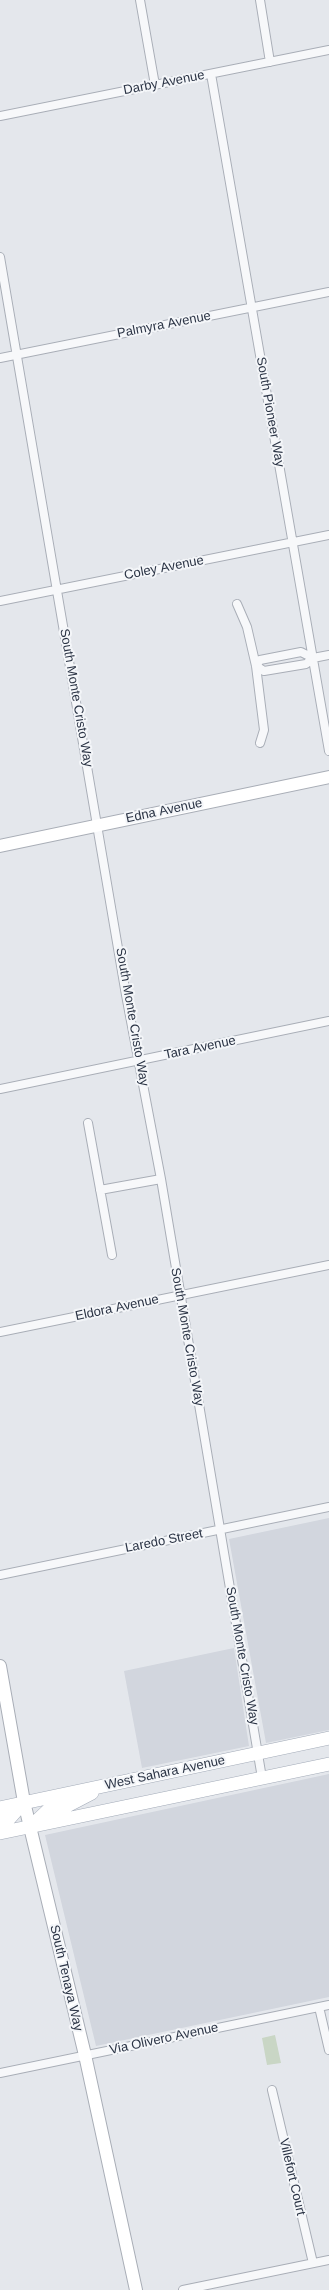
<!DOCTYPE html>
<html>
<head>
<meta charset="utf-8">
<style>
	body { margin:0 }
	canvas { display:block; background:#e4e7ec }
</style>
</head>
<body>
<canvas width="329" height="2290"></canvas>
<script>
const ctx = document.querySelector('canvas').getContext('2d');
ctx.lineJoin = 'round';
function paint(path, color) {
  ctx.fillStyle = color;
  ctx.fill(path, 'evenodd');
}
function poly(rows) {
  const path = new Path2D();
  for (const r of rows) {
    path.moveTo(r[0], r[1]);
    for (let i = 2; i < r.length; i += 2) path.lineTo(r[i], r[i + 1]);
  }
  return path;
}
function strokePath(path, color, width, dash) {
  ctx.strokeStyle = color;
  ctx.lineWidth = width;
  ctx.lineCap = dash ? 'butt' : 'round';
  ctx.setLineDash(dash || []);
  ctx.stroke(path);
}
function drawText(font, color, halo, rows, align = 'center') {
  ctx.font = font + ' Helvetica,sans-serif';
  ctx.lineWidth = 4;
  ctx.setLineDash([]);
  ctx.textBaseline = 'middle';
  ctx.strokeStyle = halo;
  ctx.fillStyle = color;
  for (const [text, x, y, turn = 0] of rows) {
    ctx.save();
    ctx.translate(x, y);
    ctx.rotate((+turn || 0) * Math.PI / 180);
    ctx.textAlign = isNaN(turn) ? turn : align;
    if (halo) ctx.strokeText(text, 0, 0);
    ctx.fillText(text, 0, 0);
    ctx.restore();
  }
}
const built = poly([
	[329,1518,329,1730,266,1743,229,1539],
	[234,1648,249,1746,142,1768,124,1671],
	[329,1774,329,1997,96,2046,45,1835]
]);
const green = poly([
	[275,2035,281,2063,267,2065,262,2038]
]);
const street = poly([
	[140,0,155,85],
	[260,0,270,62],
	[211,74,329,751],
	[0,116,329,50],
	[0,257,126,995,161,1179,262,1778],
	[0,358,329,292],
	[0,601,329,535],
	[237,604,247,627,256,666,264,730,260,743],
	[313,658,301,652,260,660,256,666,264,671,306,664,313,658,329,655],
	[0,1089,329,1021],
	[88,1123,112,1255],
	[100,1190,161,1179],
	[0,1332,329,1265],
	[0,1575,329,1507],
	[319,2007,329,2050],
	[0,2073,329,2005],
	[272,2090,313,2263],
	[183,2290,329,2260]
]);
const secondary = poly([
	[0,846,329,777],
	[0,1666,24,1802,85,2055,136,2290]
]);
const primary = poly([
	[0,1808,329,1738],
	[0,1821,10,1818,24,1802],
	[30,1827,47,1811,67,1806,92,1793],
	[0,1833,329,1764]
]);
const streetNames = [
	["Darby Avenue",164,83,-11],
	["Palmyra Avenue",164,325,-11],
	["South Pioneer Way",270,412,80],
	["Coley Avenue",164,568,-11],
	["South Monte Cristo Way",76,698,80],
	["Edna Avenue",164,811,-12],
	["South Monte Cristo Way",132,1017,80],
	["Tara Avenue",200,1048,-12],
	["Eldora Avenue",117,1308,-12],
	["South Monte Cristo Way",187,1337,80],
	["Laredo Street",164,1541,-11],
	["South Monte Cristo Way",242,1656,80],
	["West Sahara Avenue",165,1773,-12],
	["South Tenaya Way",66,1978,77],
	["Via Olivero Avenue",164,2039,-12],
	["Villefort Court",292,2177,77]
];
paint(built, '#d2d6de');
paint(green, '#c9d6c5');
strokePath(street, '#a9aeb7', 10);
strokePath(secondary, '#a9aeb7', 14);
strokePath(primary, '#a3abb8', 14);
strokePath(street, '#f7f8fa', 8);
strokePath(secondary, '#fff', 12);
strokePath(primary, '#fff', 13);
drawText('13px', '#2b3445', '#f4f6f9', streetNames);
</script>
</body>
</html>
